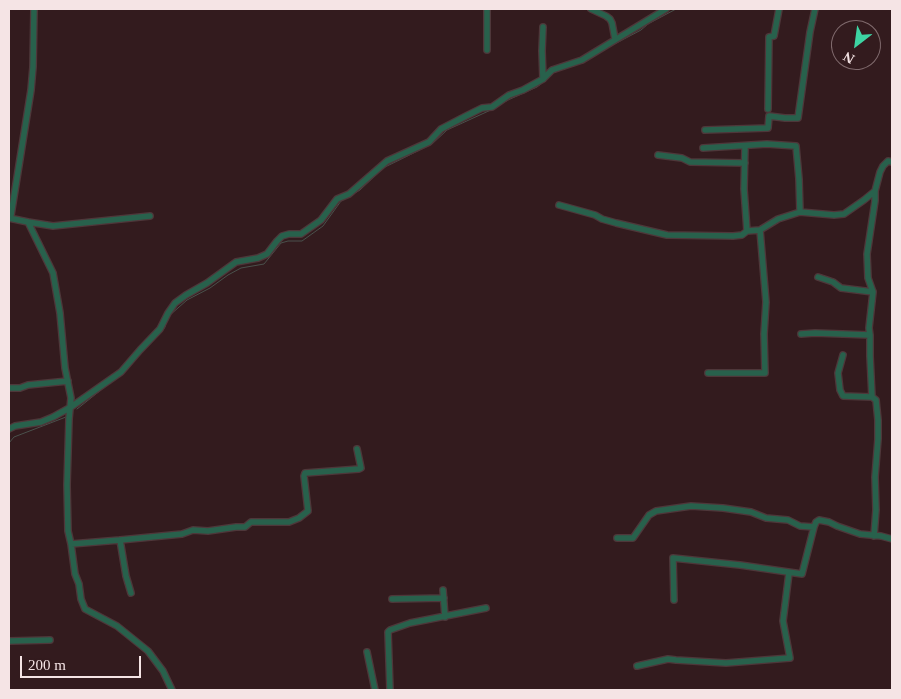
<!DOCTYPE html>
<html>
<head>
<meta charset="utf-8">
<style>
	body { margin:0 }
	#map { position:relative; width:901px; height:699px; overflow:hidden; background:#331b1e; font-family:Georgia,serif }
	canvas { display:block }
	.frame { position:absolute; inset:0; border:10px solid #f5e4e5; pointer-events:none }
	.north { position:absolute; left:831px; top:20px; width:50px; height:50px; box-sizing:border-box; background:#331b1e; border:1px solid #816b6e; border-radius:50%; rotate:210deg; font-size:14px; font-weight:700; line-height:20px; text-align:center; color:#f5e4e5 }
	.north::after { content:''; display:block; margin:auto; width:18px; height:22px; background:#3dd4a3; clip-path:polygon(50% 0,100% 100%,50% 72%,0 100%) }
	.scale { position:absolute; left:20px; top:656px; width:121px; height:22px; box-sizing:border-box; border:2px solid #f5e4e5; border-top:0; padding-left:6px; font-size:15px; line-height:18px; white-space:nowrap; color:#f5e4e5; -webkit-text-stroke:4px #331b1e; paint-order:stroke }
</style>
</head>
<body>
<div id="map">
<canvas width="901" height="699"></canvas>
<div class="frame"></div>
<div class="north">N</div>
<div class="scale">200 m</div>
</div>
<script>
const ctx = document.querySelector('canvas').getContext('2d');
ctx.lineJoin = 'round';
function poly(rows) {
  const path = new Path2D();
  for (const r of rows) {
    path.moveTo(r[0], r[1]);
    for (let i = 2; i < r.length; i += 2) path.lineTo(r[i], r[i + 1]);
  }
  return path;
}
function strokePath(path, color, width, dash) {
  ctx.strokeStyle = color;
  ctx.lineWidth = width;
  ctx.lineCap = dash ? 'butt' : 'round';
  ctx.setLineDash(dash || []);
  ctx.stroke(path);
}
const stream = poly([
	[588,60,609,47,641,30,648,24,676,9],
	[496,107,508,100,537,87,541,84],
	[385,167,432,144,447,130,493,109],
	[353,194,360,190,380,171],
	[170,315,187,300,210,288,228,275,241,268,264,264,281,243,288,241,302,241,323,226,341,201,345,199],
	[163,330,165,327,166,322],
	[77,409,111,382],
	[9,443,14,437,66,417],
	[9,460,9,465]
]);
const minor = poly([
	[34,9,33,67,31,90,16,184,11,215,9,218,28,222,53,273,60,313,65,368,71,398,69,419,67,485,68,531,71,544,75,574,79,584,81,599,85,609,117,626,148,651,163,671,172,690],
	[591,9,606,16,610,19,612,23,615,39],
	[543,27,542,51,543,79],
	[487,50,487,9],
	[768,109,769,37,774,36,779,9],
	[705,130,768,128,769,116,785,118,798,118,810,32,815,9],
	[745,146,744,189,747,231],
	[703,148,767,144,796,146,799,179,800,212],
	[658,155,682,158,690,162,745,163],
	[559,205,595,215,602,219,616,223,667,235,733,236,742,235,747,231,760,230,778,219,800,212,834,215,844,214,864,200,875,191,880,172,883,166,888,161,892,162],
	[28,222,53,226,150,216],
	[818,277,833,282,841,288,873,292],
	[801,334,815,333,870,335],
	[843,355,838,373,840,390,843,396,872,397],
	[708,373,765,373,764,334,766,302,760,230],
	[9,388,20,388,28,385,68,381],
	[9,429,15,426,41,422,53,417,71,407,121,372,140,350,160,329,168,313,175,303,186,295,207,283,236,262,258,258,267,254,277,241,282,236,289,234,301,234,321,220,337,199,349,194,387,161,429,142,441,129,466,116,482,108,492,107,509,95,523,90,543,79,552,70,582,60,666,9],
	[874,536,876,510,875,477,878,439,878,420,876,400,872,397,870,356,870,335,869,328,873,292,868,278,867,254,875,201,875,191],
	[617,538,633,538,649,515,656,511,691,506,723,508,751,512,766,518,788,520,800,526,814,527,816,522,819,520,829,522,837,526,860,534,881,536,892,539],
	[120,540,126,576,131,593],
	[71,544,120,540,182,534,193,530,208,531,236,527,245,527,251,522,289,522,299,518,308,511,304,476,305,473,359,469,361,468,357,449],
	[443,590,445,617],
	[392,599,444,598],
	[674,600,673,558,740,565,802,574,814,527],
	[9,641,50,640],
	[367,652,375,690],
	[637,666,668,659,676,660,726,663,790,658,783,621,789,573],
	[390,690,388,632,390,630,410,623,486,608]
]);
strokePath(stream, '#4a514c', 1);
strokePath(minor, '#4e373a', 8);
strokePath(minor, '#28614c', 5.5);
</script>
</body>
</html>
